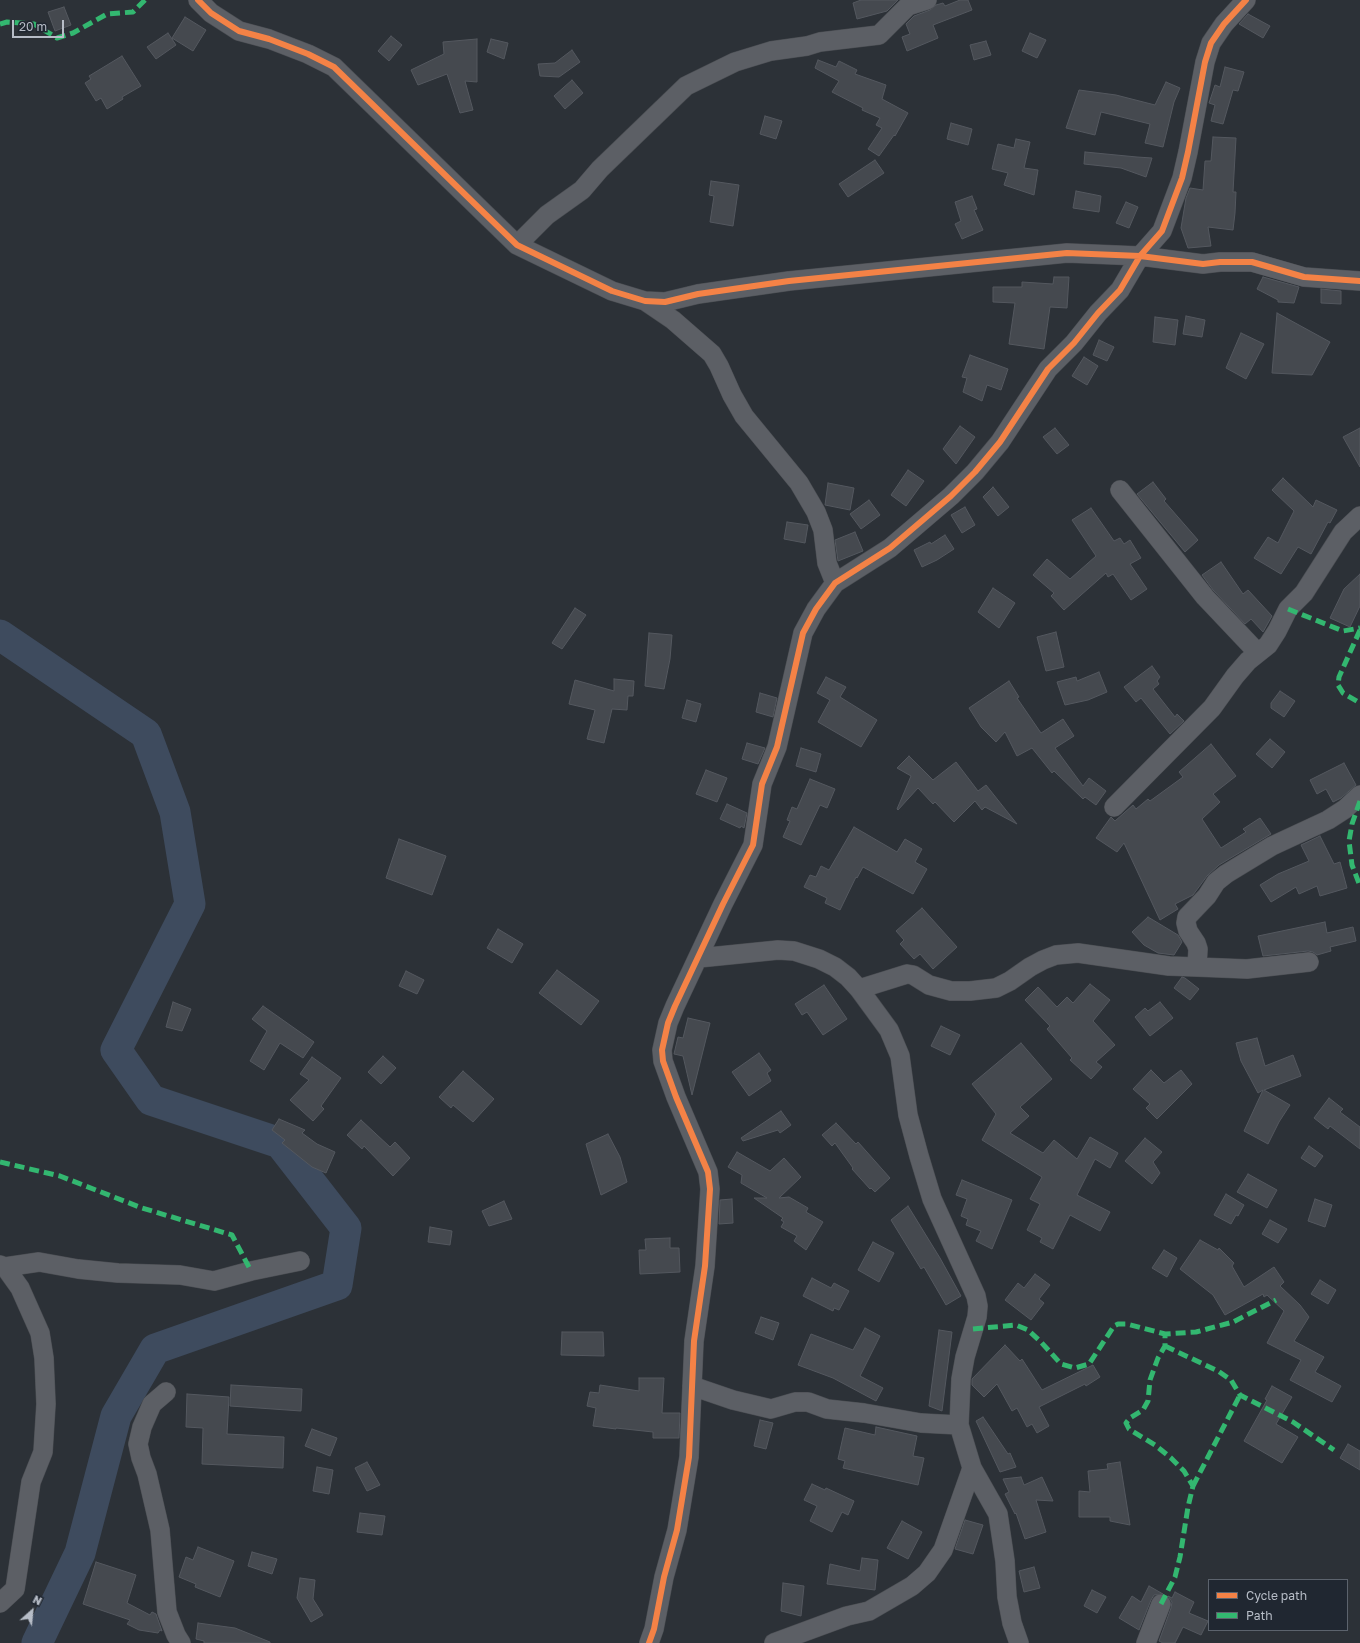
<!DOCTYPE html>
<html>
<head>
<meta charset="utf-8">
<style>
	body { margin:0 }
	#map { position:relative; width:1360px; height:1643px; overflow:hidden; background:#2c3137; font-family:"Golos Text",sans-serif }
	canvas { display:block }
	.legend { position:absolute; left:1208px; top:1579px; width:140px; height:52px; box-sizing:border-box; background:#202731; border:1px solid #5c636d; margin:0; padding:5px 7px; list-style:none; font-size:12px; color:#b7bdc7 }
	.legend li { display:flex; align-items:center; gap:8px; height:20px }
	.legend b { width:20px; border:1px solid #5c636d }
	.north { position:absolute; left:12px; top:1591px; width:40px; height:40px; -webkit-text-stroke:3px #202731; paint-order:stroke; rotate:27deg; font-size:11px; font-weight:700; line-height:16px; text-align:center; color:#b7bdc7 }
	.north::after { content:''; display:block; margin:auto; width:14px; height:18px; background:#b7bdc7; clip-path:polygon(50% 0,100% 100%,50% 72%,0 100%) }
	.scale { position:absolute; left:12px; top:20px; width:52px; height:18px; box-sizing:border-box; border:2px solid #b7bdc7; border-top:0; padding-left:5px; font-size:12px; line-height:14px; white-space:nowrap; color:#b7bdc7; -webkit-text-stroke:3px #202731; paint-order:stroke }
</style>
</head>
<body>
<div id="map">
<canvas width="1360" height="1643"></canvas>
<ul class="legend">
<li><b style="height:5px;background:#f48246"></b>Cycle path</li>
<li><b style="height:5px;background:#33b770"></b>Path</li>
</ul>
<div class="north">N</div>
<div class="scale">20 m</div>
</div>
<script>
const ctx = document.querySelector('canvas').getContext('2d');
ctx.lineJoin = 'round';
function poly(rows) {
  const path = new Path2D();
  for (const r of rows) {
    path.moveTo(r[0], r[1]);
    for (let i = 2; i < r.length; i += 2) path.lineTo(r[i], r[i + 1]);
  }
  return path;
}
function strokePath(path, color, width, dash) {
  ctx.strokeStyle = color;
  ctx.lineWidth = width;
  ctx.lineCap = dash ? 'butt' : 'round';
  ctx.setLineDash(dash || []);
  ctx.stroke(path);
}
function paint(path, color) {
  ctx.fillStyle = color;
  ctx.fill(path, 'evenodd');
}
const river = poly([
	[0,635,146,734,175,812,190,904,116,1050,151,1100,280,1143,346,1228,337,1285,155,1349,116,1416,80,1553,37,1643]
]);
const building = poly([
	[861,0,898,0,887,11,857,19,853,3,861,0],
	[960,0,968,0,972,10,933,25,938,38,907,51,902,37,910,34,906,24,914,16,930,10,936,5,943,3,945,6,960,0],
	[64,7,71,25,55,31,48,12,64,7],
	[1248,14,1270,26,1263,38,1239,24,1248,14],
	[185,17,206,30,193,51,172,38,185,17],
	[168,33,176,45,156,59,147,47,168,33],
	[1030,33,1046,40,1037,58,1022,51,1030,33],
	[391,36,402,45,389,61,378,51,391,36],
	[477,39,477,82,465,81,473,110,460,113,447,74,418,85,411,70,444,54,443,42,477,39],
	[491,39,508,43,504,59,487,52,491,39],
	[986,41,991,55,974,60,970,45,986,41],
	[572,50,580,62,559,77,540,76,538,64,555,63,572,50],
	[122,56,141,86,122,97,123,99,107,109,101,98,96,101,85,83,91,79,89,76,122,56],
	[818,60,836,67,839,61,857,70,855,74,886,85,882,99,908,113,895,136,894,135,879,156,868,149,882,128,876,125,880,118,862,110,863,108,832,92,839,81,815,68,818,60],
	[1225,67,1244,72,1238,91,1233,90,1223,124,1211,121,1215,105,1209,103,1215,85,1220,87,1225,67],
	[572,80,583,93,565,109,554,96,572,80],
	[1166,82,1180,88,1174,102,1163,147,1145,143,1150,124,1101,112,1095,135,1066,128,1079,90,1116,95,1155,105,1166,82],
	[765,116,782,121,776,139,760,134,765,116],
	[951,123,972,129,968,145,947,139,951,123],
	[1213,137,1236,138,1233,192,1236,192,1235,213,1233,230,1208,227,1211,246,1188,248,1181,228,1186,198,1190,188,1203,190,1205,161,1211,161,1213,137],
	[1016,139,1030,142,1024,168,1038,170,1034,195,1004,185,1008,173,992,169,998,144,1014,148,1016,139],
	[1085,152,1137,157,1152,158,1146,177,1121,168,1084,164,1085,152],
	[875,160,884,173,848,197,839,184,875,160],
	[711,181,739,185,733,226,710,222,714,196,709,195,711,181],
	[1076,191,1101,196,1099,212,1073,208,1076,191],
	[972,196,977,209,974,210,983,230,962,239,955,224,961,221,955,202,972,196],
	[1126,202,1138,207,1129,228,1116,223,1126,202],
	[1054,277,1069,277,1067,308,1050,307,1044,349,1009,344,1015,303,993,302,993,287,1022,287,1022,282,1053,284,1054,277],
	[1263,277,1299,287,1294,303,1278,302,1278,300,1257,289,1263,277],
	[1321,289,1341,291,1341,304,1321,303,1321,289],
	[1277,313,1330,342,1312,375,1272,373,1277,313],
	[1186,316,1205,320,1202,337,1183,334,1186,316],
	[1155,317,1178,320,1175,345,1153,342,1155,317],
	[1241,333,1264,344,1246,379,1226,368,1241,333],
	[1099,340,1114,347,1107,361,1093,355,1099,340],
	[970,355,1008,369,1001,390,987,385,982,401,963,392,967,378,962,377,970,355],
	[1084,357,1098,366,1087,385,1072,376,1084,357],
	[960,426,975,437,956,464,943,449,960,426],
	[1055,428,1069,445,1057,454,1043,437,1055,428],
	[1360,428,1360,467,1343,437,1360,428],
	[908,470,924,481,906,506,891,495,908,470],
	[1283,478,1313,507,1316,500,1337,510,1330,523,1328,522,1311,554,1298,547,1281,574,1254,558,1268,537,1278,543,1294,511,1272,490,1283,478],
	[1153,482,1166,499,1164,501,1198,540,1185,552,1137,494,1153,482],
	[828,483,854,488,850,510,825,505,828,483],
	[993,487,1009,507,998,516,983,497,993,487],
	[869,500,880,515,861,529,850,514,869,500],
	[965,507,975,525,962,533,951,515,965,507],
	[1091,508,1114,541,1120,538,1124,544,1130,540,1141,558,1130,564,1147,589,1131,600,1113,574,1108,577,1106,573,1064,610,1051,596,1054,593,1033,575,1047,559,1070,579,1096,556,1072,520,1091,508],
	[787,522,808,525,805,543,784,539,787,522],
	[855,532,863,551,838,561,835,540,855,532],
	[945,535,954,549,937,560,922,567,914,550,930,542,931,544,945,535],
	[1221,562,1243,594,1248,590,1272,616,1263,632,1251,619,1245,624,1213,590,1202,575,1221,562],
	[1360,574,1360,606,1350,627,1330,618,1344,589,1360,574],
	[993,588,1015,603,999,628,978,612,993,588],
	[575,608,586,615,562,649,552,643,575,608],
	[1056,632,1064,667,1046,671,1037,637,1056,632],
	[649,633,672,635,670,659,664,689,645,686,649,633],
	[1152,666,1160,677,1157,681,1159,684,1153,689,1175,717,1177,714,1184,721,1170,734,1141,698,1136,702,1124,687,1152,666],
	[1099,672,1107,692,1088,700,1065,705,1057,682,1076,677,1077,681,1099,672],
	[826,677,846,687,840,697,877,720,861,747,818,722,830,700,817,693,826,677],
	[614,679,634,681,633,696,628,696,627,710,612,709,604,743,587,739,595,710,569,704,575,680,614,691,614,679],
	[1009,681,1019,697,1017,698,1041,733,1063,719,1074,736,1055,748,1083,786,1089,778,1106,791,1096,805,1085,797,1083,799,1054,771,1052,773,1032,748,1017,756,1005,732,996,742,981,727,969,708,1009,681],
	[1280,691,1295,701,1284,717,1271,708,1271,703,1280,691],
	[760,693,777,698,773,717,756,712,760,693],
	[687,700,701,704,696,722,682,718,687,700],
	[1270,739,1285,752,1272,768,1256,754,1270,739],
	[747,743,765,748,758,764,742,759,747,743],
	[1211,744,1236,776,1213,794,1220,802,1202,819,1221,848,1246,832,1243,829,1260,818,1271,834,1219,865,1207,876,1193,895,1175,904,1178,909,1160,920,1124,843,1117,852,1096,838,1111,817,1115,821,1133,805,1136,809,1148,799,1150,801,1183,777,1179,772,1211,744],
	[801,748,821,754,816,772,796,766,801,748],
	[909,756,933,780,956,762,978,791,986,785,1017,824,985,807,982,810,975,801,954,822,935,802,933,804,918,788,898,810,897,809,911,776,897,768,909,756],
	[1344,763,1356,785,1341,798,1333,802,1326,789,1317,794,1310,780,1344,763],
	[706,770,727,778,717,802,696,794,706,770],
	[810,779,835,789,827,808,820,805,801,845,783,837,790,821,787,820,792,807,797,809,810,779],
	[727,804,747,813,744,828,741,826,740,828,720,819,727,804],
	[854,827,897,852,905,839,922,849,915,862,927,869,913,894,863,867,857,878,856,877,840,910,825,903,827,898,804,887,810,875,816,877,821,866,829,870,854,827],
	[1320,836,1334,864,1340,862,1347,888,1320,896,1317,886,1299,894,1296,887,1271,902,1260,885,1278,874,1309,861,1301,845,1320,836],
	[399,839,446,856,432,895,386,878,399,839],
	[922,908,957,947,933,969,920,954,914,959,900,944,904,940,896,931,922,908],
	[1148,917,1178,935,1182,942,1174,955,1158,953,1144,945,1132,932,1148,917],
	[1325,922,1327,933,1353,927,1356,941,1330,947,1331,951,1317,955,1313,952,1308,951,1263,956,1258,936,1325,922],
	[498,929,523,944,512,963,487,948,498,929],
	[557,970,599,1001,581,1025,539,993,557,970],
	[406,971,424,980,417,994,399,986,406,971],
	[1182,977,1185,978,1199,989,1190,1000,1174,988,1182,977],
	[1090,984,1110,1000,1093,1021,1115,1045,1096,1062,1102,1067,1091,1079,1070,1060,1072,1058,1047,1029,1050,1026,1025,1000,1038,987,1057,1007,1067,997,1073,1003,1090,984],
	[824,985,847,1019,823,1035,807,1012,802,1015,795,1004,824,985],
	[173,1002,191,1009,182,1031,166,1027,173,1002],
	[1160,1002,1173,1018,1150,1036,1135,1017,1145,1008,1148,1011,1160,1002],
	[263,1006,314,1042,303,1058,280,1043,264,1070,250,1061,267,1031,252,1019,263,1006],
	[688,1018,710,1023,692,1095,683,1056,674,1054,678,1037,683,1038,688,1018],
	[941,1026,960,1035,950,1055,931,1046,941,1026],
	[1257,1038,1265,1066,1293,1055,1301,1076,1264,1090,1290,1105,1279,1122,1268,1144,1244,1131,1263,1090,1258,1093,1241,1061,1236,1043,1257,1038],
	[1021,1043,1052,1079,1020,1107,1029,1116,1010,1133,1043,1153,1054,1140,1077,1159,1090,1137,1118,1153,1110,1168,1095,1159,1077,1195,1110,1212,1100,1231,1070,1215,1053,1249,1040,1242,1042,1238,1027,1230,1040,1204,1030,1199,1042,1177,982,1140,996,1114,972,1084,1021,1043],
	[759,1053,771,1070,767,1073,771,1081,749,1096,732,1072,759,1053],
	[383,1056,396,1068,381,1084,368,1072,383,1056],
	[312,1057,341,1078,321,1106,324,1109,313,1121,290,1100,309,1080,300,1074,312,1057],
	[1151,1070,1164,1083,1181,1070,1192,1084,1157,1119,1146,1108,1150,1104,1133,1089,1151,1070],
	[463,1071,494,1099,473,1122,453,1105,451,1108,439,1097,463,1071],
	[1329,1098,1343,1109,1340,1112,1360,1127,1360,1149,1330,1126,1328,1129,1314,1118,1329,1098],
	[781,1111,791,1125,780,1133,778,1130,743,1141,741,1138,781,1111],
	[279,1119,305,1130,302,1133,317,1144,335,1152,326,1173,312,1167,282,1143,285,1140,272,1130,279,1119],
	[361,1120,390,1147,395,1142,410,1158,393,1176,364,1146,362,1149,347,1135,361,1120],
	[836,1123,856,1144,858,1142,890,1178,875,1192,871,1188,870,1189,852,1169,853,1168,835,1143,832,1146,822,1135,836,1123],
	[608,1134,620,1157,627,1182,601,1195,586,1144,608,1134],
	[1145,1138,1162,1152,1153,1162,1160,1173,1152,1184,1125,1161,1145,1138],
	[1309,1146,1323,1156,1315,1167,1301,1158,1309,1146],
	[737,1152,770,1171,784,1158,801,1177,779,1198,789,1197,808,1208,806,1212,823,1222,806,1250,794,1241,797,1236,781,1227,784,1222,781,1220,783,1218,754,1198,767,1198,741,1183,742,1175,728,1167,737,1152],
	[1248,1174,1277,1190,1267,1208,1237,1192,1248,1174],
	[962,1180,1012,1200,992,1249,976,1241,981,1231,966,1225,968,1219,961,1216,967,1199,956,1195,962,1180],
	[1226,1194,1244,1205,1238,1216,1236,1215,1231,1224,1214,1215,1226,1194],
	[732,1199,733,1223,719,1224,720,1200,732,1199],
	[1315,1199,1332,1205,1325,1227,1308,1221,1315,1199],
	[504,1201,512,1219,489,1226,482,1211,504,1201],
	[908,1206,940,1258,961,1296,946,1305,924,1267,921,1269,891,1220,908,1206],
	[1270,1220,1287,1229,1278,1243,1262,1234,1270,1220],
	[430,1227,452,1231,450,1245,428,1242,430,1227],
	[670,1238,670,1248,679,1248,680,1272,640,1274,639,1250,646,1250,645,1239,670,1238],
	[1200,1240,1218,1250,1219,1248,1234,1263,1232,1266,1244,1287,1274,1267,1284,1282,1280,1286,1300,1305,1309,1317,1294,1341,1324,1357,1315,1372,1341,1386,1332,1402,1290,1380,1301,1360,1267,1343,1284,1311,1267,1295,1264,1297,1263,1294,1225,1315,1213,1295,1180,1269,1200,1240],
	[873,1242,894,1253,879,1282,858,1270,873,1242],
	[1164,1250,1177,1258,1167,1277,1152,1268,1164,1250],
	[1035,1274,1050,1285,1039,1299,1044,1303,1031,1320,1005,1300,1018,1283,1024,1288,1035,1274],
	[812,1278,831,1288,834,1283,849,1291,839,1310,834,1308,833,1311,803,1296,812,1278],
	[1320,1280,1336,1290,1328,1304,1311,1294,1320,1280],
	[761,1317,779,1323,773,1340,755,1333,761,1317],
	[865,1328,880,1336,860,1376,883,1388,876,1401,833,1378,798,1365,811,1334,853,1350,865,1328],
	[939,1330,952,1332,942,1411,929,1406,939,1330],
	[562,1332,603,1332,604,1356,561,1355,562,1332],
	[1005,1345,1020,1361,1022,1359,1042,1390,1093,1365,1100,1377,1086,1386,1085,1384,1039,1407,1049,1426,1037,1433,1032,1424,1027,1427,1017,1408,1012,1411,997,1384,984,1397,972,1385,972,1379,1005,1345],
	[639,1378,664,1378,662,1413,680,1413,679,1438,653,1438,653,1432,616,1428,616,1429,593,1426,596,1408,587,1406,590,1392,599,1393,600,1385,639,1391,639,1378],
	[231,1385,302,1389,301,1411,230,1406,231,1385],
	[1272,1386,1292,1397,1276,1424,1298,1437,1282,1463,1244,1441,1267,1400,1265,1399,1272,1386],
	[187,1394,229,1397,227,1434,284,1437,283,1468,202,1464,203,1428,186,1427,187,1394],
	[983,1417,1008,1454,1010,1453,1016,1467,1000,1472,976,1421,983,1417],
	[760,1420,773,1423,766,1449,754,1446,760,1420],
	[876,1427,917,1436,913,1456,924,1458,918,1485,843,1468,845,1461,838,1459,845,1428,875,1435,876,1427],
	[312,1429,337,1438,330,1456,305,1446,312,1429],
	[1348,1444,1360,1451,1360,1470,1340,1458,1348,1444],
	[367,1462,380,1485,367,1491,355,1468,367,1462],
	[1120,1462,1130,1525,1110,1521,1110,1517,1079,1517,1079,1491,1090,1492,1088,1471,1108,1469,1107,1464,1120,1462],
	[317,1467,333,1470,329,1494,313,1491,317,1467],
	[1021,1477,1024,1485,1042,1477,1053,1501,1036,1500,1046,1532,1025,1539,1016,1513,1015,1514,1005,1494,1009,1492,1003,1479,1021,1477],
	[812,1484,825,1490,826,1488,854,1501,848,1515,842,1512,832,1532,810,1521,817,1506,804,1500,812,1484],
	[360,1513,385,1516,382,1535,357,1532,360,1513],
	[965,1520,983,1525,973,1554,955,1549,965,1520],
	[902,1521,922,1532,908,1559,887,1548,902,1521],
	[198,1547,234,1561,220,1597,195,1587,196,1584,179,1577,186,1557,193,1560,198,1547],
	[252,1552,277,1559,272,1574,248,1566,252,1552],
	[862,1558,878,1560,875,1590,827,1584,830,1564,860,1571,862,1558],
	[96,1562,136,1575,127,1603,150,1615,152,1612,156,1614,162,1631,160,1630,158,1633,139,1630,127,1624,130,1620,83,1604,96,1562],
	[1034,1567,1040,1588,1024,1592,1019,1571,1034,1567],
	[300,1578,315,1580,313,1599,323,1615,311,1622,297,1598,300,1578],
	[783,1583,804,1586,801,1616,781,1611,783,1583],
	[1149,1586,1163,1594,1154,1595,1151,1600,1139,1630,1119,1618,1132,1596,1141,1602,1149,1586],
	[1092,1590,1106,1597,1097,1613,1084,1606,1092,1590],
	[1175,1592,1194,1602,1189,1613,1208,1621,1201,1635,1183,1627,1175,1643,1163,1643,1159,1641,1171,1608,1172,1602,1168,1596,1172,1598,1175,1592],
	[198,1623,235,1628,270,1642,270,1643,204,1643,204,1641,196,1639,198,1623]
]);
const street = poly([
	[198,0,211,13,239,31,269,39,308,54,334,67,517,245,612,291,645,301,665,302,698,294,789,281,1067,253,1140,256,1203,264,1220,262,1252,262,1304,277,1360,281],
	[517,245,547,215,582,190,600,169,686,86,735,62,771,51,807,46,820,42,879,35,908,6,927,0],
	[645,301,673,320,712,354,719,366,732,395,744,416,799,483,816,512,823,530,827,563,835,583],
	[1120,490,1205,597,1258,653],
	[1114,807,1212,708,1235,676,1248,661,1268,645,1277,631,1288,609,1304,593,1343,532,1360,516],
	[699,958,778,950,794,951,819,959,835,967,848,977,859,989,889,1030,900,1056,908,1115,919,1156,932,1199,976,1296,978,1306,977,1317,965,1357,961,1379,959,1425,972,1468,998,1514,1005,1561,1007,1597,1012,1623,1019,1643],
	[1197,967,1198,949,1196,943,1188,931,1186,923,1187,917,1207,896,1216,882,1226,874,1272,846,1328,820,1345,809,1360,795],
	[859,989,907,974,913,975,929,985,951,991,970,991,996,988,1010,981,1030,967,1043,960,1056,955,1078,953,1169,966,1197,967,1247,969,1309,962],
	[0,1265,5,1267,39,1262,78,1269,118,1273,180,1275,214,1281,251,1271,300,1261],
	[692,1386,733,1400,771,1409,795,1402,808,1402,827,1409,864,1413,921,1423,959,1425],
	[166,1392,152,1404,142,1427,138,1444,141,1458,147,1474,160,1530,167,1612,176,1635,181,1643],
	[0,1603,15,1589,31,1482,43,1452,46,1404,44,1358,40,1333,20,1288,5,1267],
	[649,1643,654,1629,664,1577,677,1530,689,1457,694,1341,705,1266,710,1189,708,1172,676,1097,663,1061,662,1050,668,1023,675,1006,723,904,753,845,762,784,777,747,803,633,816,609,835,583,890,548,951,496,975,472,1000,442,1048,369,1074,343,1098,313,1120,290,1140,256,1162,231,1182,178,1188,152,1205,62,1211,43,1224,24,1246,0],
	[774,1643,847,1616,869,1611,912,1586,927,1573,943,1550,972,1468],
	[1146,1643,1161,1604]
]);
const quiet = poly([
	[0,24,7,22,34,24,57,38,73,33,107,14,133,12,145,0],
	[1288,609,1343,631,1360,628],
	[1360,630,1339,677,1338,685,1343,693,1360,703],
	[1360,801,1352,824,1349,841,1352,865,1360,886],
	[0,1162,60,1176,142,1208,232,1235,251,1271],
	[973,1329,1016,1325,1028,1330,1041,1342,1061,1364,1075,1368,1089,1364,1114,1326,1118,1324,1127,1324,1165,1334],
	[1165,1346,1218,1371,1231,1380,1240,1395,1293,1422,1334,1450],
	[1193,1486,1240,1395],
	[1161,1604,1175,1577,1180,1557,1188,1507,1193,1486,1184,1471,1171,1458,1155,1445,1129,1429,1126,1423,1130,1418,1143,1410,1148,1401,1150,1380,1158,1358,1165,1346,1165,1334,1196,1332,1233,1322,1276,1300]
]);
const cycleway = poly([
	[198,0,211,13,239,31,269,39,308,54,334,67,517,245,612,291,645,301,665,302,698,294,789,281,1067,253,1140,256,1203,264,1220,262,1252,262,1304,277,1360,281],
	[649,1643,654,1629,664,1577,677,1530,689,1457,694,1341,705,1266,710,1189,708,1172,676,1097,663,1061,662,1050,668,1023,675,1006,723,904,753,845,762,784,777,747,803,633,816,609,835,583,890,548,951,496,975,472,1000,442,1048,369,1074,343,1098,313,1120,290,1140,256,1162,231,1182,178,1188,152,1205,62,1211,43,1224,24,1246,0]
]);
strokePath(river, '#3e4b5e', 31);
paint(building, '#45494f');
strokePath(building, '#54585f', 1);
strokePath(street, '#4a4d52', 20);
strokePath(street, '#5c5f65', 19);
strokePath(quiet, '#33b770', 5, [10, 5]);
strokePath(cycleway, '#f48246', 6);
</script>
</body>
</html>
